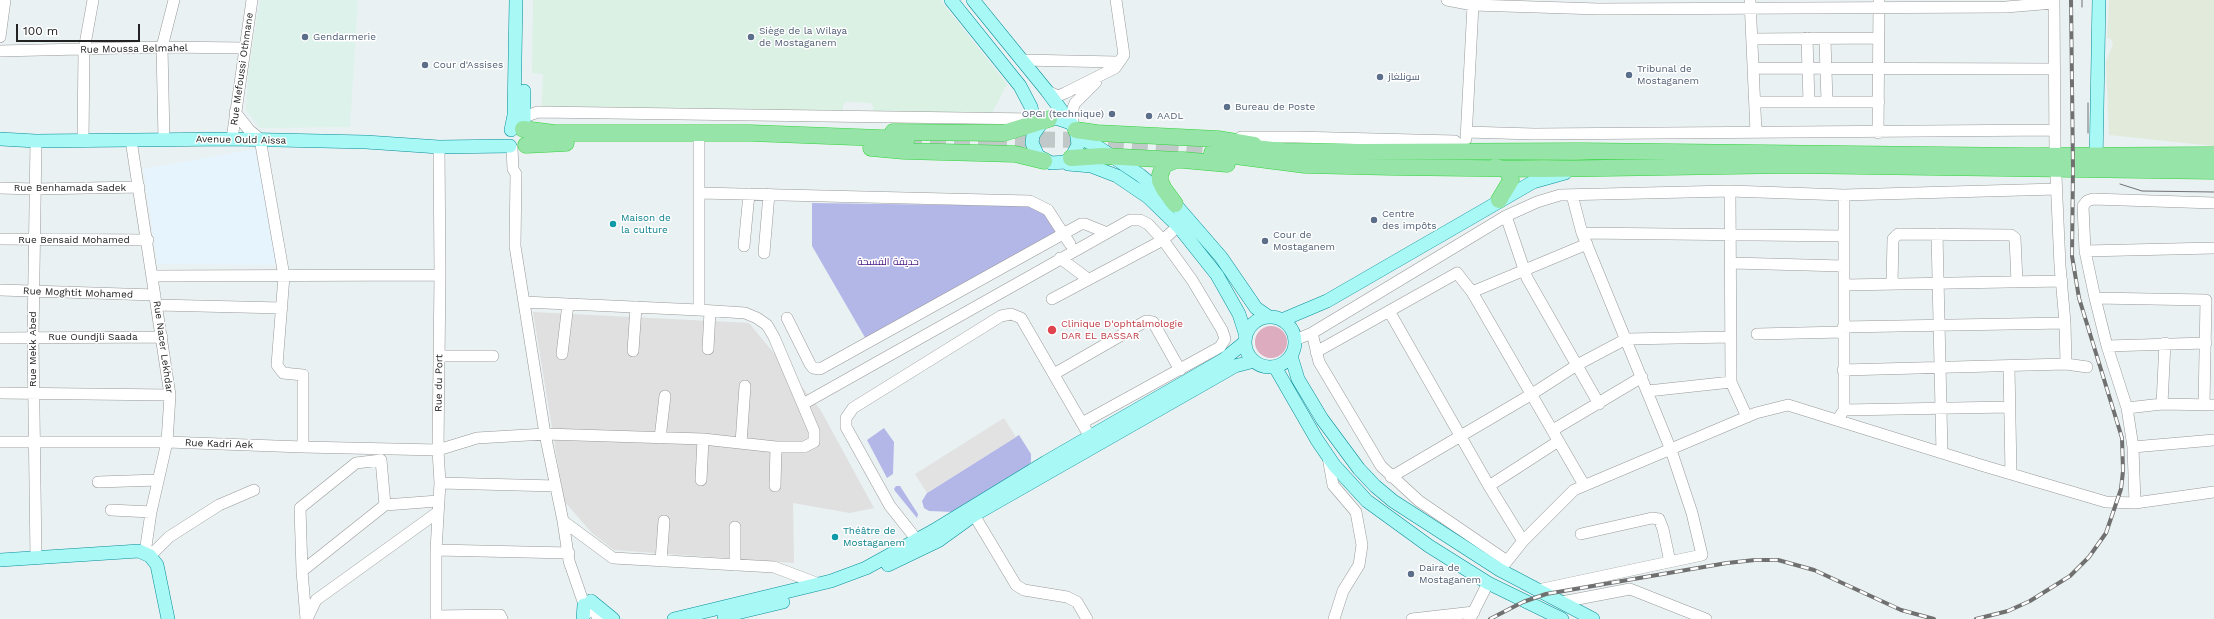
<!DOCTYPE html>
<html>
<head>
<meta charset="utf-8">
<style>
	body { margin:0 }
	#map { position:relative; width:2214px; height:619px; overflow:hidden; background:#e9f1f2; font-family:"Work Sans",sans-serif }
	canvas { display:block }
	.scale { position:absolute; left:16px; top:24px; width:124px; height:18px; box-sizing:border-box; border:2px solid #222; border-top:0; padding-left:5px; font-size:12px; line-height:14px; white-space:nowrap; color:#222; -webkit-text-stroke:3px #fff; paint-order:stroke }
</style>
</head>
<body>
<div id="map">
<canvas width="2214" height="619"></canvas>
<div class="scale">100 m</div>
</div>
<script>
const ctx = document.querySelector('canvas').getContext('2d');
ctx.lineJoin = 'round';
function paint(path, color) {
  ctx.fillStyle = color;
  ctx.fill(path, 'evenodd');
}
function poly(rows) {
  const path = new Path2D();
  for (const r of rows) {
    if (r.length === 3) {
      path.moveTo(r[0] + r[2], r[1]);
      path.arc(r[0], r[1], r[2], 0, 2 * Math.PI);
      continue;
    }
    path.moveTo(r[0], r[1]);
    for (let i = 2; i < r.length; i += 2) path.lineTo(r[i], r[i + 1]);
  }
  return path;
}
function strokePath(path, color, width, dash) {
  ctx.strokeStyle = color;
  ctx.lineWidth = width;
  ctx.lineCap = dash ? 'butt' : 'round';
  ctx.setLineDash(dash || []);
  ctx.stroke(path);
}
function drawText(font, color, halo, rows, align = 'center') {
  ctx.font = font + ' "Work Sans",Cairo,sans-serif';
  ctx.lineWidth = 3;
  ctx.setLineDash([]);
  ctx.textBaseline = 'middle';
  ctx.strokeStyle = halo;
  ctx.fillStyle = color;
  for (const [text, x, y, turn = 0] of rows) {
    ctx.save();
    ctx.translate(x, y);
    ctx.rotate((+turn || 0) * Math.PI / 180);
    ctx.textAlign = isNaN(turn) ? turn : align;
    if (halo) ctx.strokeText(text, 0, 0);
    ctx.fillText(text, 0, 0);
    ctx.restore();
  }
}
const residential = poly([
	[533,312,749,323,820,409,874,508,850,513,793,503,794,563,614,550,592,533,564,501]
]);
const commercial = poly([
	[533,0,940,0,1007,84,991,115,873,112,873,106,871,103,857,102,846,102,843,105,843,111,544,108,542,106,543,74,532,73]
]);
const industrial = poly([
	[2109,0,2214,0,2214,146,2109,135,2106,61,2113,45,2111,39,2107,38]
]);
const education = poly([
	[255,149,279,265,158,264,143,169]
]);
const military = poly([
	[260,0,358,0,350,127,260,128,246,110,248,74]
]);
const grass = poly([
	[812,203,1028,206,1046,214,1058,231,867,341,812,246],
	[884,428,894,442,893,474,887,478,867,440],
	[1019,435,1031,454,1031,462,1027,467,953,512,929,511,924,508,922,501,927,493],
	[896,486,900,486,918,514,917,518,895,491,894,489]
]);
const parking = poly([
	[1004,418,1016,437,927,493,915,474]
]);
const water = poly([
	[1271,342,16]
]);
const highwayTunnel = poly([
	[991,139,1092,140],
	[906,143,1003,143],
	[1084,143,1121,144,1175,149],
	[1163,143,1213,149]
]);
const minor = poly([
	[1447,0,1473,5,1599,9,2006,7,2054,3],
	[1750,0,1756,132],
	[2054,0,2055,154,2060,266,2065,323,2066,364,2087,367],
	[0,37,5,0],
	[1807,38,1809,102],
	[1753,39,1878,38],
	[1825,40,1827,102],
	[0,51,162,47,245,48],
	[1021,60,1117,62],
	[1753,68,2055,69],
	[1047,91,1058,96,1065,93,1115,68,1124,55,1116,0],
	[1755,102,1879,102],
	[235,112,249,130,260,139,284,276,277,365,283,373,303,375,303,447],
	[524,117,538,112,1035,119],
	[1073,126,1073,108,1075,103,1096,82],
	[1466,132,1534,134,2055,130],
	[1878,133,1879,1],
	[1241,137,1295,137,1455,141,1466,151],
	[164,139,162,47,174,0],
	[232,139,252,0],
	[1466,139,1473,5],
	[83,140,84,50,93,0],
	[131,140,170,395,167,442,151,512,145,553],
	[36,141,33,338,36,558],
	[512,148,513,169,516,174,515,246,545,434,563,521,569,561,587,613],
	[0,188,35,189,139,187],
	[1730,191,1731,382,1747,417],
	[700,193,1030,201,1048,210,1070,244],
	[1506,216,1527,278,1599,404],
	[1582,233,1843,236],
	[1937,234,1942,453],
	[0,239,148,240],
	[744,246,749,194],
	[2085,251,2214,248],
	[764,253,769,194],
	[1060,258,1088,279],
	[1732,263,1843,266],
	[153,276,440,275],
	[1892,284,1893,239,1898,234,2011,235,2015,238,2017,282],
	[1845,285,2062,281],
	[0,290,155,295],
	[1472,292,1587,244],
	[2095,298,2206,300,2204,405],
	[1052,299,1163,240,1192,280,1222,330,1225,339,1220,347,1082,423],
	[157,305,282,308],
	[699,310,699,142],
	[1389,311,1489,486,1523,541],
	[787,318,810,364,813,368,820,369,1081,224,1085,224,1105,232],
	[1843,327,2065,323],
	[1312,333,1319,362,1381,466,1419,501,1507,561],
	[1757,334,1843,332],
	[0,338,162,337],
	[1295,340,1312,333,1506,216,1537,202,1560,195,1730,191,1844,195,2057,189],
	[2107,346,2206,343],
	[708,349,710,311],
	[633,351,636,307],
	[1316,352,1457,273,1472,292,1584,485],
	[562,354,568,304],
	[439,356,493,356],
	[2009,367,2011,474],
	[1843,370,2066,364],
	[1054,374,1146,321,1153,322,1180,370],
	[1648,391,1731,382],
	[0,393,170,395],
	[803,404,1130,220,1140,220,1148,224,1163,240,1178,226],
	[2162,404,2165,343],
	[2127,408,2162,404,2214,405],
	[1844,410,2009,407],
	[1838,419,1844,410,1844,195],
	[1553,430,1642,377],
	[660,438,665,396],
	[0,442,167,442,303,447,438,450,477,438,545,434,703,439,776,447,804,447,814,442,814,431,774,337,767,325,757,318,745,313,699,310,524,302],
	[741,443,745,386],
	[2133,447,2214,440],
	[1328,457,1333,485,1356,512,1362,545,1359,565,1343,591,1334,619],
	[1391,477,1532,394,1577,365,1626,339,1730,337],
	[701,480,703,439],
	[98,482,158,480],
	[440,483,556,486],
	[775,486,776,447],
	[1489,486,1557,442],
	[2135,503,2133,447,2127,408,2107,346,2095,298,2085,251,2083,206,2087,201,2093,199,2214,203],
	[111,510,151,512],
	[974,515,1016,585,1024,590,1067,597,1077,602,1087,619],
	[563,521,613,558,774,567,819,584],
	[1581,534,1652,518,1659,519,1663,529,1670,562],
	[917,540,890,506,846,427,846,418,853,408,1001,316,1011,314,1021,318,1090,437],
	[436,550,569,553],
	[150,556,169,537,219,505,254,490],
	[661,561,664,521],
	[735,565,735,527],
	[1500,570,1523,541,1574,490,1756,413,1788,405,1984,466,2106,502,2135,503,2214,492],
	[302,571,300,508,356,463,381,460,385,505],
	[1538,590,1702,555,1692,513,1671,450,1582,233,1572,195],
	[591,600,598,619],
	[1562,602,1630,589,1706,619],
	[436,616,500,615,502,619],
	[306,619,302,571,385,505,438,501],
	[307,619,316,600,438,512],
	[436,619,436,550,440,483,438,450,440,275,439,147],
	[1412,619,1474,612],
	[1470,619,1488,583]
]);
const major = poly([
	[951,0,1020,86,1031,107,1036,128],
	[973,0,1047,91,1076,130,1078,145,1071,158,1065,162,1051,163,1038,156,1032,143,1033,135,1042,122,1056,118,1071,123],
	[522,129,524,122,524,91],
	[511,130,514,115,516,0],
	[1078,137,1098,147,1140,175,1175,204,1221,257,1256,308,1269,317],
	[0,139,36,141,232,139,366,142,439,147,510,146],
	[1068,164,1091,166,1117,176,1148,197,1178,226,1217,275,1239,314,1246,336],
	[2096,164,2099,0],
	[1270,342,25],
	[1282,320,1327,301,1533,182,1565,173],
	[1291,356,1298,379,1322,419,1359,469,1375,486,1393,501,1500,570,1593,619],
	[1275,367,1317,440,1334,465,1367,501,1429,546,1488,583,1562,619],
	[0,560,139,551,150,556,157,565,168,619],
	[888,565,938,541,974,515,1235,366,1254,361],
	[591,601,613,619],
	[724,616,783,602],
	[583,619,584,605],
	[674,619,831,581,866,568,933,531,1046,462,1223,360,1245,342]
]);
const highway = poly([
	[523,129,555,133,750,133,907,139],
	[1076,130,1097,133,1218,139,1254,145],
	[893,132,1004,133,1049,119],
	[526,145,566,143],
	[1244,147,1283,151,1361,152,1580,151,2028,156,2214,155],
	[871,148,904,151,1015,154,1044,161],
	[1212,153,1305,165,1391,167,1544,169,1790,165,2214,171],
	[1071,158,1103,156,1176,160],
	[1495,167,1505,169,1509,174,1511,180,1499,200],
	[1175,204,1164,189,1160,181,1160,175,1164,165,1176,160,1183,160,1227,164]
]);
const tram = poly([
	[2082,0,2082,7],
	[2088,103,2088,133],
	[2120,184,2142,191,2214,192]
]);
const rail = poly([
	[1490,619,1523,602,1546,594,1727,563,1755,560,1778,560,1814,570,1901,610,1934,619],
	[1976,619,2008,611,2030,601,2070,576,2089,557,2106,533,2121,489,2123,471,2122,438,2079,298,2072,256,2073,169,2071,0]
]);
const markers = [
	[305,37,4,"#5c6f8a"],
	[751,37,4,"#5c6f8a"],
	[425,65,4,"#5c6f8a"],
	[1629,75,4,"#5c6f8a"],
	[1380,77,4,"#5c6f8a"],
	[1227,107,4,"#5c6f8a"],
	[1112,114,4,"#5c6f8a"],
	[1149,116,4,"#5c6f8a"],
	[1374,220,4,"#5c6f8a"],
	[613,224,4,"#0f9aa8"],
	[1265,241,4,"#5c6f8a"],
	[1052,330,5,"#e0444e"],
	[835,537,4,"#0f9aa8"],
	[1411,574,4,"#5c6f8a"]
];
const serviceNames = [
	["Siège de la Wilaya",759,31],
	["de Mostaganem",759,43],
	["Gendarmerie",313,37],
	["Cour d'Assises",433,65],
	["Tribunal de",1637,69],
	["Mostaganem",1637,81],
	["سونلغاز",1388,77],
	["Bureau de Poste",1235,107],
	["OPGI (technique)",1104,114,"right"],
	["AADL",1157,116],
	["Centre",1382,214],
	["des impôts",1382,226],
	["Cour de",1273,235],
	["Mostaganem",1273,247],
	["Daira de",1419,568],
	["Mostaganem",1419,580]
];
const streetNames = [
	["Rue Moussa Belmahel",134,49,-1],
	["Rue Mefoussi Othmane",242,69,-82],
	["Avenue Ould Aissa",241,140,1],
	["Rue Benhamada Sadek",70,188],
	["Rue Bensaid Mohamed",74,240],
	["Rue Moghtit Mohamed",78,293,2],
	["Rue Oundjli Saada",93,337],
	["Rue Nacer Lekhdar",163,347,82],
	["Rue Mekk Abed",33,349,-90],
	["Rue du Port",439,383,-89],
	["Rue Kadri Aek",219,444,2]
];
const cultureNames = [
	["Maison de",621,218],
	["la culture",621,230],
	["Théâtre de",843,531],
	["Mostaganem",843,543]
];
const parkNames = [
	["حديقة الفسحة",888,262]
];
const healthNames = [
	["Clinique D'ophtalmologie",1061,324],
	["DAR EL BASSAR",1061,336]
];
paint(residential, '#dfe0df');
paint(commercial, '#daf1e4');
paint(industrial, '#e2eadc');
paint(education, '#e6f4fe');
paint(military, '#def2ec');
paint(grass, '#b3b7e8');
paint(parking, '#e2e2e2');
paint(water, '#ddacbe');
strokePath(highwayTunnel, '#c1c8c8', 16, [16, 8]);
strokePath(minor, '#999', 12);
strokePath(major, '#078e99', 14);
strokePath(highway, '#32d43d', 17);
strokePath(minor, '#fff', 11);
strokePath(major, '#a8f8f6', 13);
strokePath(highway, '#96e4a7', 16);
strokePath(tram, '#707070', 1);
strokePath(rail, '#707070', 4);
strokePath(rail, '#fff', 2.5, [8]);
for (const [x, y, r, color] of markers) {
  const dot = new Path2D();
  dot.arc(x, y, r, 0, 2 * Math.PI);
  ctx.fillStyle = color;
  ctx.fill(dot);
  strokePath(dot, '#fff', 1.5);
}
drawText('10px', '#4e5e75', '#fff', serviceNames, 'left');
drawText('10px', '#222', '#fff', streetNames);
drawText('10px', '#0d838f', '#fff', cultureNames, 'left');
drawText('10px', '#47117f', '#fff', parkNames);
drawText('10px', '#be3a42', '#fff', healthNames, 'left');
</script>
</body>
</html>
